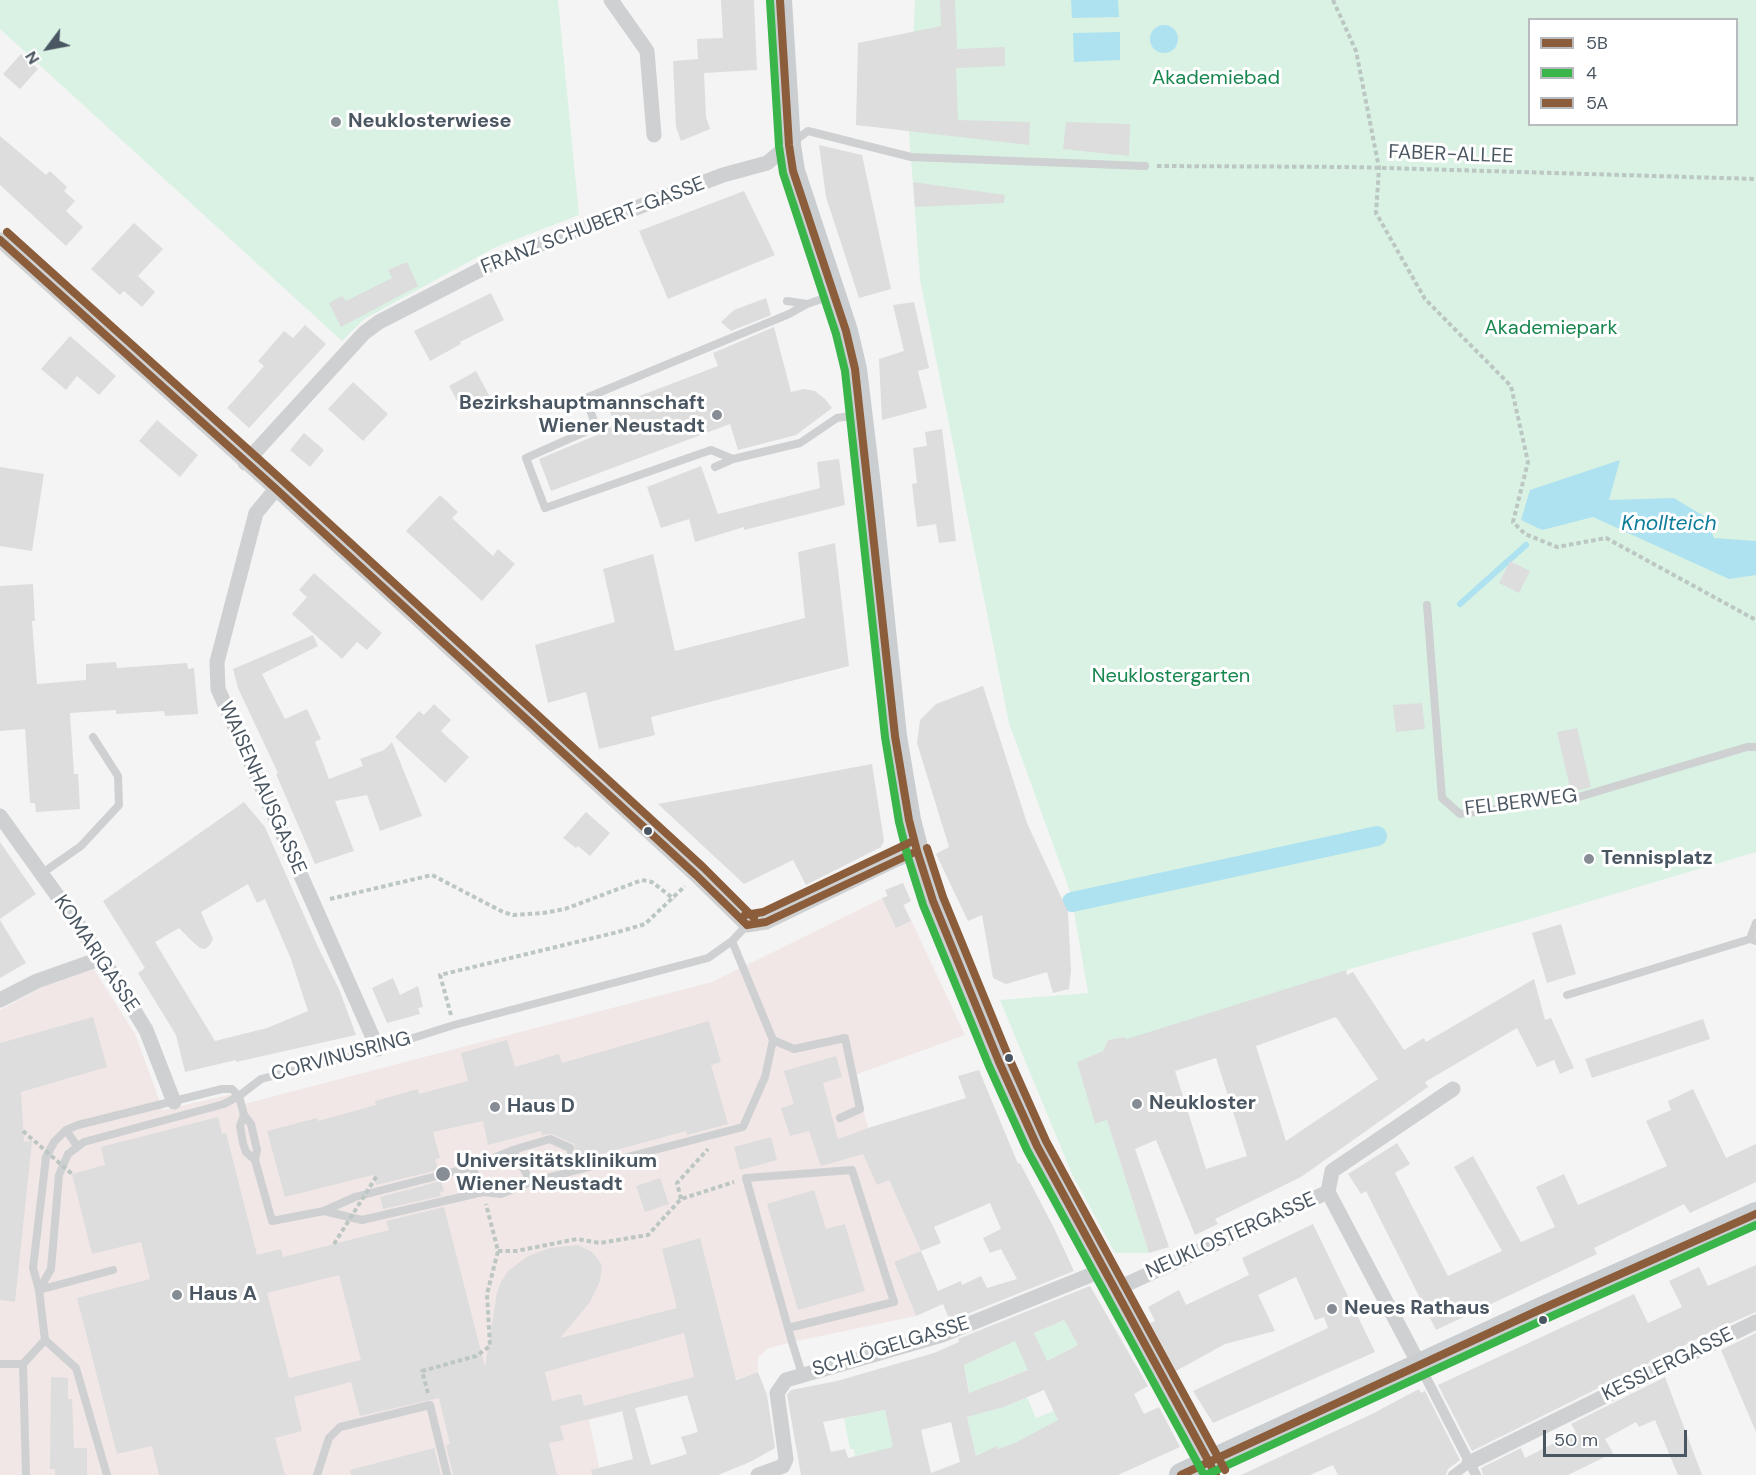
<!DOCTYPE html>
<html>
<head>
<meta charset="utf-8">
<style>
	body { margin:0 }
	#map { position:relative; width:1756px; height:1475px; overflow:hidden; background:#f4f4f4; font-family:"DM Sans",sans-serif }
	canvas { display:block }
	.legend { position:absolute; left:1528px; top:18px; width:210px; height:108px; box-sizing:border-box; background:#fff; border:2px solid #b7bbc0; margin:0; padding:8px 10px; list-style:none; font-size:18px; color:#4a5661 }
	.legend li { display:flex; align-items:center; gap:12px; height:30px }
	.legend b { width:30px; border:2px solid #b7bbc0 }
	.north { position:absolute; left:18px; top:18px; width:60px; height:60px; -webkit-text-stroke:4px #fff; paint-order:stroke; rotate:238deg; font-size:16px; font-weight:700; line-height:24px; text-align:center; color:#4a5661 }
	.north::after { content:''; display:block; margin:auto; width:21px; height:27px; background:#4a5661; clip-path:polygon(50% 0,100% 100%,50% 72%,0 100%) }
	.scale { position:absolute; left:1543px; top:1430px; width:144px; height:27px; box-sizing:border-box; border:3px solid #4a5661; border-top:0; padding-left:8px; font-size:18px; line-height:21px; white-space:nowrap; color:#4a5661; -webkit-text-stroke:4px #fff; paint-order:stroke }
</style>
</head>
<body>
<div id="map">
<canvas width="1756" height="1475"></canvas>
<ul class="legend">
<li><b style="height:8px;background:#8b5d3b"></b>5B</li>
<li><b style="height:8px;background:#39b54a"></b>4</li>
<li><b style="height:8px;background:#8b5d3b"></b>5A</li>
</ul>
<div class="north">N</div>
<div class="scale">50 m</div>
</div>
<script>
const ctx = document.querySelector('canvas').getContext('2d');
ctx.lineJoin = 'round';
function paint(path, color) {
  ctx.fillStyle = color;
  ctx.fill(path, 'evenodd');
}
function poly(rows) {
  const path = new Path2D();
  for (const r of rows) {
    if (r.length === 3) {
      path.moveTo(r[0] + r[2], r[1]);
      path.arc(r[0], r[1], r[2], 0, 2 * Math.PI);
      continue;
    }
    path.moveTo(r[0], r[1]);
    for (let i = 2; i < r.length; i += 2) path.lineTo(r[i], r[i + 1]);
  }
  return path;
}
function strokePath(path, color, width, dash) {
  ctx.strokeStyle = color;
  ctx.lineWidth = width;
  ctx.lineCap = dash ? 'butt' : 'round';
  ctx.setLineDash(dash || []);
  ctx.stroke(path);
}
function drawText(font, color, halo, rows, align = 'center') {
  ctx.font = font + ' "DM Sans",sans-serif';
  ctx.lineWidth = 6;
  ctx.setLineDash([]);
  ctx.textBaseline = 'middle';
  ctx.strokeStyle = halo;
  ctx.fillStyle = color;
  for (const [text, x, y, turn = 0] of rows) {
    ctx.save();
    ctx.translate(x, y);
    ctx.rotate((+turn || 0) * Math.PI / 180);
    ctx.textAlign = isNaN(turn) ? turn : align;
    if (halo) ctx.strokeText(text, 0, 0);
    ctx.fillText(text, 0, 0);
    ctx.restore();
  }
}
const medical = poly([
	[903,883,911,901,904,905,965,1035,855,1075,868,1128,889,1180,921,1251,894,1263,916,1316,792,1342,769,1348,758,1357,758,1372,687,1395,589,1420,601,1475,0,1475,0,1010,45,986,93,968,135,1034,163,1110,237,1093,244,1104,712,982,887,896,885,890]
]);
const green = poly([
	[0,0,558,0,579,215,496,247,364,319,342,341,0,29],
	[915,0,1756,0,1756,852,1520,922,1346,970,1136,1037,1134,1044,1124,1037,1108,1040,1103,1051,1078,1062,1095,1124,1107,1120,1149,1253,1115,1253,1072,1174,1000,1000,1088,993,1071,894,1009,723,920,279,909,132],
	[1530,20,1736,20,1736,124,1530,124],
	[1064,1320,1078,1345,1033,1368,993,1383,986,1412,1004,1407,1027,1397,1036,1418,1054,1411,1066,1437,1051,1424,1015,1443,998,1449,997,1447,976,1456,967,1417,974,1415,964,1365,1015,1341,1037,1340,1034,1333],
	[854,1408,875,1412,885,1410,895,1453,877,1459,875,1451,855,1456,854,1449,850,1449,844,1418,856,1416]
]);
const water = poly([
	[1071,0,1118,0,1119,17,1072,18],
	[1164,39,14],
	[1120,32,1120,60,1074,62,1073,33],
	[1620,460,1609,500,1674,498,1705,517,1714,538,1756,541,1756,575,1729,579,1593,517,1542,530,1521,520,1530,490]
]);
const stream = poly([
	[1460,604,1526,545]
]);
const canal = poly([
	[1072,902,1377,836]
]);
const building = poly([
	[721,0,754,0,757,70,704,73,706,117,710,129,681,141,676,127,673,61,698,59,697,39,723,38],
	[940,0,955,0,957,49,1005,47,1005,66,956,68,958,120,1030,122,1029,145,856,125,858,43,941,26],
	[21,54,38,69,20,89,3,74],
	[1066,122,1130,124,1129,156,1063,149],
	[0,136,46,175,50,171,67,187,64,191,75,201,66,211,83,227,66,246,0,185],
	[819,145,862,155,891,289,859,298,826,197],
	[913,182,1005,195,1004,203,915,207],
	[744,191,775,255,668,299,639,231],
	[134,223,163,249,138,276,155,292,142,307,124,291,120,295,91,269],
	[407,262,418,286,341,327,329,303,342,296,346,301,392,278,388,270],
	[491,293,504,320,460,342,461,344,430,361,414,331],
	[766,298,771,315,731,331,721,322,734,310],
	[914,302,929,368,918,371,927,408,882,420,879,359,904,351,893,305],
	[305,325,326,344,249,428,227,408,264,366,258,361,284,331,293,338],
	[774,327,791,392,804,389,815,391,825,399,832,408,796,435,738,450,730,424,551,491,539,459,604,432,602,425,614,421,608,408,718,366,713,353],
	[70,336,116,376,99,395,77,376,66,390,41,369],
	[476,371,490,397,463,412,449,386],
	[353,382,388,414,363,441,328,409],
	[157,420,198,455,180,477,139,441],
	[942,429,956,541,939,543,936,524,917,527,912,484,917,483,913,448,927,446,925,432],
	[304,433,324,450,310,467,290,450],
	[839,459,845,505,744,530,744,527,695,542,689,519,661,528,647,487,701,466,718,514,820,488,817,462],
	[0,467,44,474,32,551,0,546],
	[440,495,458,512,452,518,493,556,498,549,515,564,482,601,406,531],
	[835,543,849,666,651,717,655,735,599,749,586,692,548,703,535,645,615,622,603,569,653,554,675,651,805,618,798,552],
	[1510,561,1530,571,1519,593,1499,583],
	[314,573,382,633,367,650,357,642,342,659,292,614,307,597,299,590],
	[33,584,35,621,32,621,37,684,86,680,86,664,116,662,117,668,187,663,188,669,194,668,198,714,165,716,164,711,116,714,116,710,70,713,74,774,78,774,80,809,36,812,35,803,30,803,25,729,0,731,0,586],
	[313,635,318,646,262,674,285,719,307,709,321,739,315,742,329,779,363,766,360,759,384,750,392,742,422,816,380,831,367,795,335,801,354,851,315,864,276,774,278,773,238,688,233,669],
	[983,686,1027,823,1068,912,1071,971,1069,989,1053,993,1047,972,1006,984,993,978,982,915,968,921,936,854,949,847,917,743,920,720,936,704],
	[1422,703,1425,729,1396,732,1393,705],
	[434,704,451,720,441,731,469,757,445,783,395,737,419,711,424,715],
	[1577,728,1591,787,1571,792,1557,732],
	[872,764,884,841,881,847,806,885,793,860,744,884,658,804],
	[244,802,265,827,318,947,339,989,356,1035,236,1062,236,1060,185,1072,176,1035,138,973,145,968,103,901],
	[248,884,257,903,265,899,291,959,308,1011,267,1028,215,1041,155,942,179,928,194,943,200,948,205,949,210,945,213,939,201,912],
	[586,812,610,833,590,856,578,846,576,848,563,838],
	[0,842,36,894,0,919],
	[903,883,911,901,903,905,911,921,896,928,882,898,888,896,885,890],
	[0,920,26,963,0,978],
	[1561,924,1576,974,1547,983,1532,933],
	[1346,970,1347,975,1353,972,1404,1050,1424,1038,1426,1042,1534,979,1545,1020,1551,1018,1574,1068,1560,1074,1554,1060,1537,1067,1517,1028,1425,1082,1428,1087,1301,1177,1215,1219,1218,1224,1195,1235,1156,1140,1135,1149,1169,1247,1149,1253,1107,1120,1095,1124,1077,1062,1103,1051,1108,1040,1124,1037,1127,1039],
	[1336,1017,1378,1079,1286,1141,1256,1046],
	[1216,1058,1247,1156,1206,1169,1175,1071],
	[393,978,400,995,418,986,423,1007,418,1008,420,1014,387,1023,372,988],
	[93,1017,107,1067,21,1092,24,1142,32,1141,15,1302,0,1300,0,1043],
	[1703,1019,1710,1039,1592,1078,1585,1059],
	[709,1021,721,1062,711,1065,728,1124,687,1135,686,1131,579,1160,574,1144,552,1134,542,1135,541,1131,488,1145,483,1121,433,1132,440,1158,435,1159,438,1170,376,1185,373,1175,285,1197,267,1131,317,1118,318,1121,376,1105,375,1101,418,1089,419,1094,468,1081,461,1053,507,1040,515,1067,559,1054,562,1063],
	[836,1056,842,1077,823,1083,838,1139,868,1128,966,1098,958,1076,979,1070,1018,1164,1020,1163,1054,1228,1074,1271,950,1321,943,1304,916,1316,894,1262,921,1251,889,1180,877,1185,863,1154,821,1166,809,1131,790,1136,781,1108,794,1104,784,1071],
	[990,1203,1001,1229,983,1238,990,1253,1001,1249,1017,1279,987,1288,981,1276,962,1285,961,1281,938,1291,921,1251,941,1243,934,1227],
	[1693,1089,1726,1158,1756,1144,1756,1182,1690,1213,1684,1204,1594,1248,1597,1254,1436,1330,1366,1191,1361,1194,1348,1174,1397,1143,1410,1164,1395,1173,1448,1276,1502,1251,1454,1167,1473,1156,1521,1242,1555,1227,1536,1187,1564,1174,1578,1205,1667,1166,1646,1121,1671,1110,1668,1101],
	[218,1117,222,1134,226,1133,257,1255,281,1249,283,1257,389,1230,386,1221,444,1207,485,1367,497,1293,501,1282,508,1271,528,1256,550,1248,578,1245,592,1252,602,1265,600,1281,590,1302,560,1338,677,1308,662,1249,700,1238,736,1380,758,1372,767,1395,775,1448,750,1462,718,1475,592,1475,591,1470,633,1459,622,1411,560,1426,564,1440,549,1443,557,1475,453,1475,446,1445,450,1444,439,1398,360,1416,351,1382,294,1397,302,1431,275,1438,285,1475,159,1475,152,1446,117,1454,77,1298,150,1279,141,1242,92,1254,72,1174,105,1165,101,1147],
	[339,1275,361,1360,289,1378,267,1293],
	[684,1333,694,1377,584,1406,581,1394,552,1401,545,1372],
	[687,1395,698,1432,681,1437,687,1454,651,1465,635,1408],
	[771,1137,777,1160,740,1170,734,1147],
	[660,1178,669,1204,645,1212,636,1186],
	[441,1181,444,1191,440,1192,441,1196,383,1209,380,1197],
	[814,1190,826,1229,845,1224,865,1291,798,1310,767,1204],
	[1313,1224,1375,1352,1213,1423,1193,1391,1328,1328,1324,1317,1315,1320,1296,1277,1258,1295,1275,1331,1225,1344,1176,1371,1150,1323,1155,1321,1148,1307,1179,1290,1186,1305,1249,1275,1242,1258],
	[1756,1265,1756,1312,1713,1331,1472,1451,1438,1385,1634,1294,1648,1323,1682,1307,1669,1281,1699,1267,1708,1286],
	[1090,1286,1148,1386,1134,1394,1144,1414,1159,1407,1180,1447,1118,1475,801,1475,787,1395,791,1390,837,1381,934,1353,959,1342,958,1339],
	[1064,1320,1078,1345,1047,1361,1034,1333],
	[1015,1341,1028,1370,969,1393,964,1365],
	[1044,1390,1058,1420,1015,1443,998,1449,997,1446,976,1456,967,1417,1004,1407],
	[885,1410,893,1447,848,1458,845,1449,831,1452,823,1422],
	[951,1422,960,1462,931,1473,921,1430],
	[1756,1333,1756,1432,1721,1350],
	[51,1377,68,1378,68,1399,72,1399,74,1448,87,1448,87,1475,55,1475,55,1469,50,1469],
	[1665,1377,1702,1475,1678,1475,1655,1420,1639,1427,1636,1422,1605,1439,1613,1453,1568,1475,1483,1475,1481,1468,1521,1448,1525,1458,1576,1432,1571,1424],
	[1419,1389,1421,1393,1425,1391,1460,1460,1448,1469,1446,1475,1338,1475,1333,1465,1310,1475,1241,1475,1372,1414],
	[434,1448,441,1475,351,1475,350,1470]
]);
const path = poly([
	[1333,0,1356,51,1379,168,1376,213,1425,299,1511,386,1528,462,1513,522,1525,534,1557,547,1606,538,1756,620],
	[1157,166,1352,167,1756,179],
	[330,899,432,875,503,912,513,915,543,913,565,909,642,880,652,882,674,899],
	[451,1015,440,975,618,932,645,924,685,886],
	[681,1199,677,1183,708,1149],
	[498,1251,516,1251,577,1239,600,1243,648,1235,681,1199,734,1182],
	[428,1393,422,1371,476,1356,490,1346,487,1294,498,1251,486,1204]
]);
const service = poly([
	[793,142,808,131,911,157,1145,166],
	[831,296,807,304,789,314,586,398,596,427,526,458,545,508,711,450,733,459,800,443,837,418,857,415],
	[787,301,807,304],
	[715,467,733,459],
	[1427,605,1442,798,1460,814,1572,799,1747,747,1756,747],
	[41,874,81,846,119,805,118,776,93,737],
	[1750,939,1756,923],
	[1567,995,1750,939,1756,941],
	[773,1040,794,1049,845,1038,860,1109,840,1118],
	[239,1096,244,1115,251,1124,257,1150,255,1160,272,1221,324,1211,355,1197,472,1167,513,1150,531,1182,743,1127,765,1077,773,1040,732,941],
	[244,1115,240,1126,243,1143,246,1152,255,1160],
	[66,1130,77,1146],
	[513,1150,550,1139,570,1148,576,1170],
	[472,1167,483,1192],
	[324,1211,362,1220,483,1192,501,1194,531,1182],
	[39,1290,51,1269,59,1175,68,1154,84,1142,224,1104,239,1096,261,1079,378,1049,454,1025,708,958,732,941,747,925],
	[39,1290,113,1270],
	[788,1328,894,1302,852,1170,746,1178,792,1342,802,1374],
	[45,1340,76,1368,107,1475],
	[0,1364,23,1364],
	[26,1475,23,1364,45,1340,39,1290,33,1268,46,1157,54,1142,66,1130,78,1125,222,1089,232,1089,239,1096],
	[317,1475,329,1438,340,1427,430,1405,447,1475]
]);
const pedestrian = poly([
	[1420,1366,1476,1475],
	[1453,1475,1469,1463]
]);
const minor = poly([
	[611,0,647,51,654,135],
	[0,240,276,489,696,875,747,925,766,922,895,860,917,851],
	[245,463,364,333,379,322,499,260,723,175,767,163,789,145],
	[276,489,256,513,217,662,218,689,378,1049],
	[0,816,102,958,146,1030,174,1102],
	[0,1000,37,981,102,958],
	[1328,1192,1420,1366],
	[1114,1290,1328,1192,1332,1171,1453,1089],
	[1469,1463,1756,1322],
	[758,1475,783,1466,786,1459,777,1393,786,1380,942,1335,1103,1270]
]);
const primary = poly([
	[780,0,789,145,793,171,846,331,855,369,869,485,895,736,909,820,917,851,933,901,999,1062,1037,1146,1209,1462],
	[1181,1475,1537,1311,1756,1214]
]);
const pathBridge = poly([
	[23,1131,72,1174],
	[334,1244,378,1174]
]);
const bus1 = poly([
	[780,0,789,145,793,171,846,331,855,369,895,736,909,820,917,851,933,901,999,1062,1037,1146,1216,1475],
	[0,240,276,489,696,875,747,925],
	[747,925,766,922,917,851],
	[1181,1475,1537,1311,1756,1214]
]);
const bus2 = poly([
	[770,1,779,146,783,173,836,334,845,371,885,737,899,822,907,854,923,905,989,1066,1027,1150,1204,1475],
	[1206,1475,1541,1321,1756,1225]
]);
const bus3 = poly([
	[7,232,283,481,703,867,754,918],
	[927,848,943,897,1009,1058,1046,1141,1225,1470],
	[745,915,763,912,913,841]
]);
const markers = [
	[336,122,6,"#868d94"],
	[717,415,6,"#868d94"],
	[648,831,5,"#4a5661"],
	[1589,859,6,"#868d94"],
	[1009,1058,5,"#4a5661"],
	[1137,1104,6,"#868d94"],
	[495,1107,6,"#868d94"],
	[443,1174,8,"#868d94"],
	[177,1295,6,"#868d94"],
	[1332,1309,6,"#868d94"],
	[1543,1320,5,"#4a5661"]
];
const parkNames = [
	["Akademiebad",1216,79],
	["Akademiepark",1551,329],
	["Neuklostergarten",1171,677]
];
const poiNames = [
	["Neuklosterwiese",348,122],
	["Bezirkshauptmannschaft",705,404,"right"],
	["Wiener Neustadt",705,427,"right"],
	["Tennisplatz",1601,859],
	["Neukloster",1149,1104],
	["Haus D",507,1107],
	["Universitätsklinikum",456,1162],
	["Wiener Neustadt",456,1185],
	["Haus A",189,1295],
	["Neues Rathaus",1344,1309]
];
const streetNames = [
	["FABER-ALLEE",1451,155,2],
	["FRANZ SCHUBERT-GASSE",593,226,-21],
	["WAISENHAUSGASSE",262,788,66],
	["FELBERWEG",1521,803,-7],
	["KOMARIGASSE",96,954,56],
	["CORVINUSRING",341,1057,-15],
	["NEUKLOSTERGASSE",1231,1236,-24],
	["SCHLÖGELGASSE",891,1347,-17],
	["KESSLERGASSE",1668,1365,-26]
];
const waterNames = [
	["Knollteich",1669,524]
];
paint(medical, '#f1e7e6');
paint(green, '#d9f2e3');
paint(water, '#aee2f0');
strokePath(stream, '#aee2f0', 6);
strokePath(canal, '#aee2f0', 20);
paint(building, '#ddddde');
strokePath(path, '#bcc7c4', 4, [4.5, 3]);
strokePath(service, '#ced0d2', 8);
strokePath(pedestrian, '#ced0d2', 10);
strokePath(minor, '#ced0d2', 15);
strokePath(primary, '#caced1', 24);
strokePath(pathBridge, '#bcc7c4', 4, [4.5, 3]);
strokePath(bus1, '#8b5d3b', 8);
strokePath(bus2, '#39b54a', 8);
strokePath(bus3, '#8b5d3b', 8);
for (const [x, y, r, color] of markers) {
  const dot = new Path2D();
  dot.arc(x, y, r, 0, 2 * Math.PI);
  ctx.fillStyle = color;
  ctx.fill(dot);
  strokePath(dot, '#fff', 2);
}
drawText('20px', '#17864f', '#fff', parkNames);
drawText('bold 20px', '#4a5661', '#fff', poiNames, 'left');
drawText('20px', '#4a5661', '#fff', streetNames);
drawText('italic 21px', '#0c7c9b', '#fff', waterNames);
</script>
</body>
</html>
